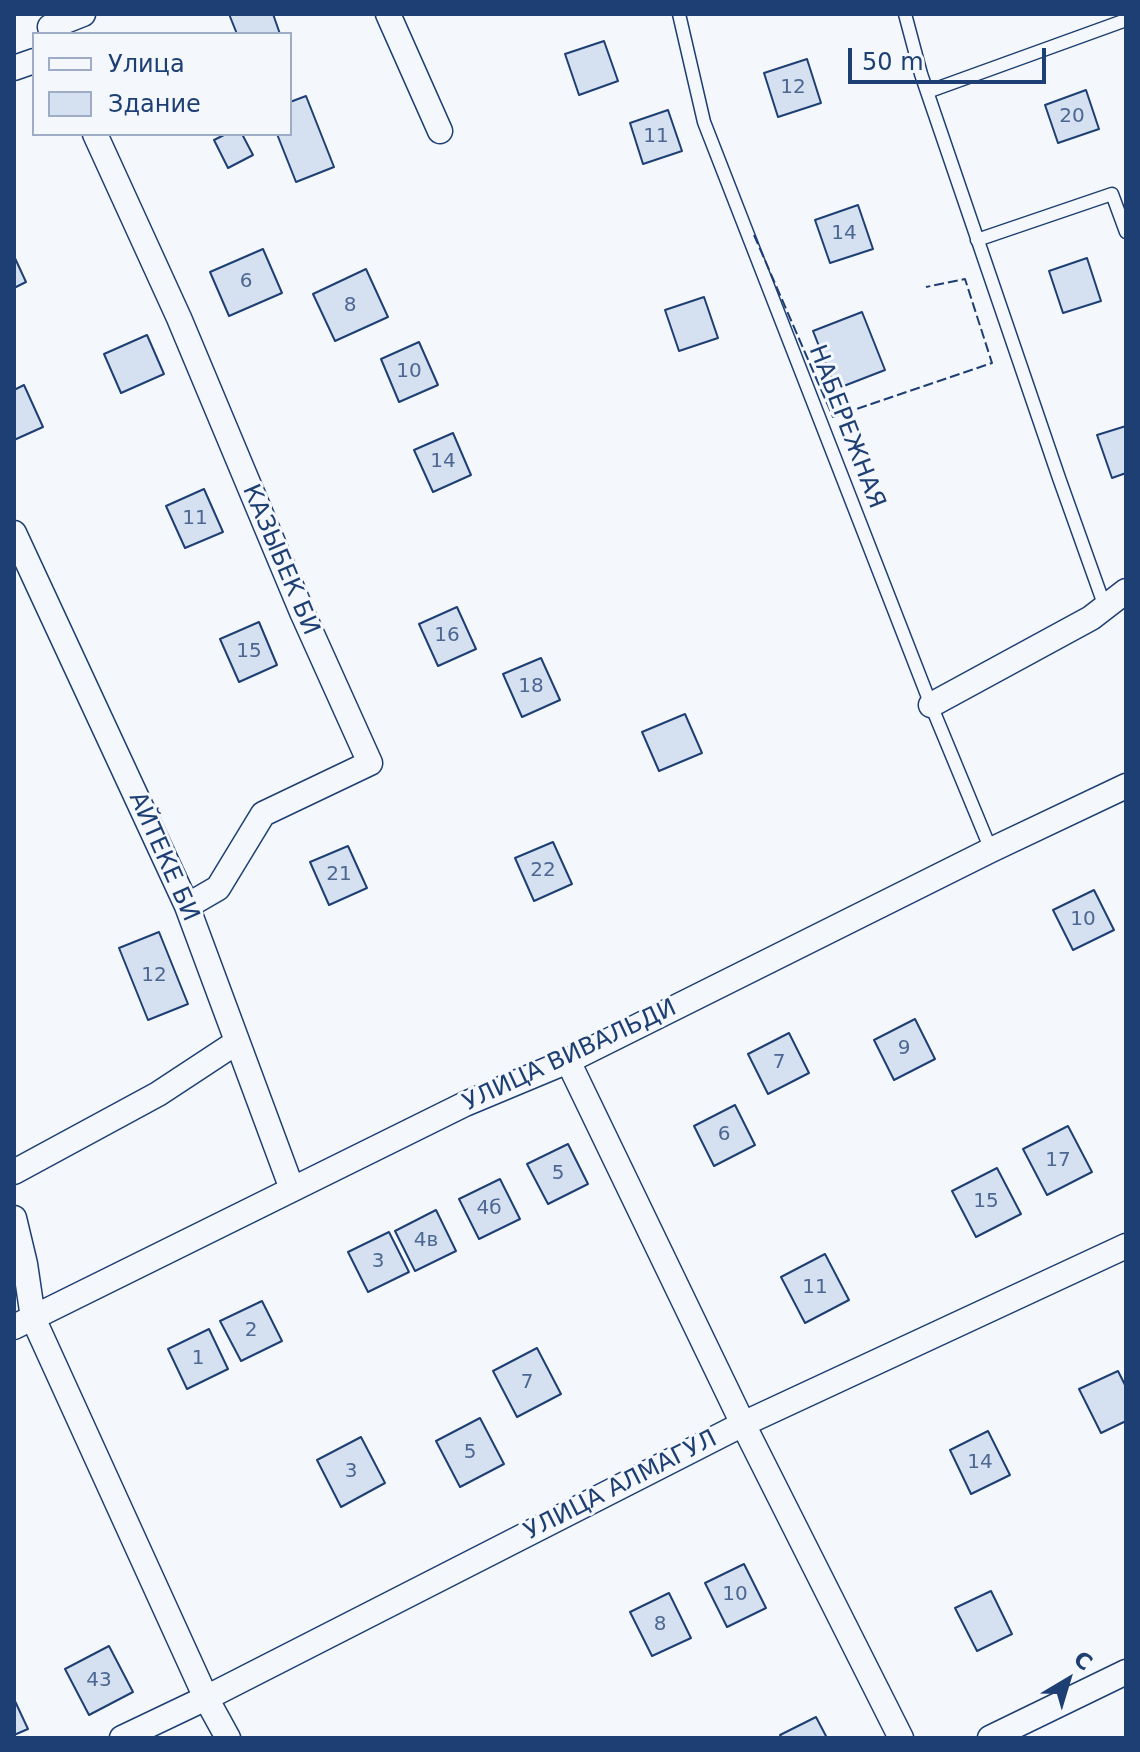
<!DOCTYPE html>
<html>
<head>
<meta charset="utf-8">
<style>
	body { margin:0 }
	#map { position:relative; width:1140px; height:1752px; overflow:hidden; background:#f4f7fb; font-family:"DejaVu Sans",sans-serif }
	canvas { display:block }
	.frame { position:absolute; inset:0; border:16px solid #1d3f73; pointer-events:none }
	.legend { position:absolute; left:32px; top:32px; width:260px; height:104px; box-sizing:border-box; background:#f4f7fb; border:2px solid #9eadc5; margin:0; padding:10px 14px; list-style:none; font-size:24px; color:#1d3f73 }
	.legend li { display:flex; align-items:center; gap:16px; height:40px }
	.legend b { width:40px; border:2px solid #9eadc5 }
	.north { position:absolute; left:1028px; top:1640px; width:80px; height:80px; -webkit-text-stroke:6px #f4f7fb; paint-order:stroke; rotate:38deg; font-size:22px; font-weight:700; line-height:32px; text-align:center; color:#1d3f73 }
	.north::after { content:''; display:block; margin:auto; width:28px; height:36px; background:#1d3f73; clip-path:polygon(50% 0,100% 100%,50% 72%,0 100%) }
	.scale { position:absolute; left:848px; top:48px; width:198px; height:36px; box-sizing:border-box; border:4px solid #1d3f73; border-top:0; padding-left:10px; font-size:24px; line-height:28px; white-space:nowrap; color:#1d3f73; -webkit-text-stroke:6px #f4f7fb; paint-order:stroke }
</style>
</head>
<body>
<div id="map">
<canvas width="1140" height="1752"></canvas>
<div class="frame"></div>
<ul class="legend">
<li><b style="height:10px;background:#f4f7fb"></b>Улица</li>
<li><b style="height:22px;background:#d5e0f0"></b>Здание</li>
</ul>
<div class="north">С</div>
<div class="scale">50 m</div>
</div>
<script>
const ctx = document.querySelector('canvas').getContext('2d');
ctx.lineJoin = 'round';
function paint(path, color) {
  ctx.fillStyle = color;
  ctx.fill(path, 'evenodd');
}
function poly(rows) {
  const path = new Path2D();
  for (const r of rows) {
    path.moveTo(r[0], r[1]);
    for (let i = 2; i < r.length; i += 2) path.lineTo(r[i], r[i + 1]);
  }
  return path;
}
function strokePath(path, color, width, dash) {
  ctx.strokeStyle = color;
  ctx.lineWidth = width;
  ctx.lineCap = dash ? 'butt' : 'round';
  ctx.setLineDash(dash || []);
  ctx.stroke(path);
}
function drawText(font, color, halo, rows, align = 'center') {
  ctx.font = font + ' "DejaVu Sans",sans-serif';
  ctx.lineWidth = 6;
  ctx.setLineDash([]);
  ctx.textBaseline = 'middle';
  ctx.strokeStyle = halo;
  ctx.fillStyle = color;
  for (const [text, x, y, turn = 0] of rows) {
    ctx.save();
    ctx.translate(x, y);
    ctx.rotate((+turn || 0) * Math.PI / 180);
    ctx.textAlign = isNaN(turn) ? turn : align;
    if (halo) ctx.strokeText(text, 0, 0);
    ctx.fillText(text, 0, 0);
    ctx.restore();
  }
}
const building = poly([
	[229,14,273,14,280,34,237,34,229,14],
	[604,41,618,81,579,95,565,54,604,41],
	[807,59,821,103,778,117,764,73,807,59],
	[1086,90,1099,129,1058,143,1045,105,1086,90],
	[306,96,334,167,296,182,277,134,290,134,290,102,306,96],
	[668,110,682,151,643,164,630,123,668,110],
	[226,134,242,134,253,155,228,168,214,140,226,134],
	[858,205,873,249,830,263,815,220,858,205],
	[263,249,282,293,229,316,210,272,263,249],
	[14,256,26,282,14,288,14,256],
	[1087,258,1101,301,1063,313,1049,271,1087,258],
	[366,269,388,317,335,341,313,294,366,269],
	[704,297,718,338,679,351,665,310,704,297],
	[862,312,885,370,836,389,813,331,862,312],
	[147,335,164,374,121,393,104,354,147,335],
	[419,342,438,385,399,402,381,359,419,342],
	[24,385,43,427,14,440,14,390,24,385],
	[1126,426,1126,473,1112,478,1097,435,1126,426],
	[453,433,471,475,433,492,414,450,453,433],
	[204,489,223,532,185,548,166,506,204,489],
	[457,607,476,649,438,666,419,624,457,607],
	[259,622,277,665,239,682,220,639,259,622],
	[541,658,560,700,522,717,503,674,541,658],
	[685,714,702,753,659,771,642,732,685,714],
	[553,842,572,884,534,901,515,858,553,842],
	[348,846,367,888,329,905,310,862,348,846],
	[1094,890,1114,930,1073,950,1053,910,1094,890],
	[159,932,188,1004,148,1020,119,948,159,932],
	[915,1019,935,1059,894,1080,874,1040,915,1019],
	[789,1033,809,1073,768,1094,748,1054,789,1033],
	[735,1105,755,1145,714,1166,694,1126,735,1105],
	[1068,1126,1092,1172,1047,1195,1023,1149,1068,1126],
	[568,1144,588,1184,548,1204,527,1164,568,1144],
	[997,1168,1021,1214,976,1237,952,1191,997,1168],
	[500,1179,520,1219,479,1239,459,1199,500,1179],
	[436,1210,456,1251,415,1271,395,1231,436,1210],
	[389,1232,409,1272,368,1292,348,1252,389,1232],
	[825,1254,849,1300,805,1323,781,1277,825,1254],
	[262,1301,282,1341,241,1361,220,1321,262,1301],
	[209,1329,228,1369,187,1389,168,1349,209,1329],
	[537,1348,561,1394,517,1417,493,1371,537,1348],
	[1118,1371,1126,1387,1126,1421,1101,1433,1079,1389,1118,1371],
	[480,1418,504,1464,460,1487,436,1441,480,1418],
	[988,1431,1010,1475,971,1494,950,1450,988,1431],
	[361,1437,385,1483,341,1507,317,1460,361,1437],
	[744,1564,766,1608,727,1627,705,1583,744,1564],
	[991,1591,1012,1634,977,1651,955,1608,991,1591],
	[669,1593,691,1638,652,1656,630,1612,669,1593],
	[109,1646,133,1692,89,1715,65,1669,109,1646],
	[14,1699,28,1729,14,1735,14,1699],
	[816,1717,827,1738,782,1738,780,1735,816,1717]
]);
const service = poly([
	[679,14,704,122,931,705,991,850],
	[905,14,921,74,1059,478,1105,607],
	[927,92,1126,20],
	[977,240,1112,194,1126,232]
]);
const minor = poly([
	[388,14,440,131],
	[50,27,83,14],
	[14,68,34,61],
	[95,134,179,318,302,612,370,763,263,814,218,888,187,906],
	[14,533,187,906,292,1189],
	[931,705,1091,618,1126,591],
	[568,1061,743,1424,901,1738],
	[14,1172,158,1094,237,1042],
	[14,1218,25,1264,33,1318,206,1698,228,1738],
	[14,1327,465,1104,568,1061,991,850,1126,786],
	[122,1738,206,1698,743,1424,1126,1246],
	[990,1738,1126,1672]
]);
const fence = poly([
	[754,235,833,417,992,363,965,279,926,287]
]);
const numberNames = [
	["12",793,88],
	["20",1072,117],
	["11",656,137],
	["14",844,234],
	["6",246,282],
	["8",350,306],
	["10",409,372],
	["14",443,462],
	["11",195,519],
	["16",447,636],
	["15",249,652],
	["18",531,687],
	["22",543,871],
	["21",339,875],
	["10",1083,920],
	["12",154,976],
	["9",904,1049],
	["7",779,1063],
	["6",724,1135],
	["17",1058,1161],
	["5",558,1174],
	["15",986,1202],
	["4б",489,1209],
	["4в",426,1241],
	["3",378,1262],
	["11",815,1288],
	["2",251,1331],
	["1",198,1359],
	["7",527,1383],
	["5",470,1453],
	["14",980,1463],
	["3",351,1472],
	["10",735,1595],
	["8",660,1625],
	["43",99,1681]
];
const streetNames = [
	["НАБЕРЕЖНАЯ",846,427,69],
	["КАЗЫБЕК БИ",280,560,67],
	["АЙТЕКЕ БИ",163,857,66],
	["УЛИЦА ВИВАЛЬДИ",570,1056,-25],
	["УЛИЦА АЛМАГУЛ",621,1486,-27]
];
paint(building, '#d5e0f0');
strokePath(building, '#1d3f73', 2);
strokePath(service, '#1d3f73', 15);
strokePath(minor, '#1d3f73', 27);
strokePath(service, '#f4f7fb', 12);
strokePath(minor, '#f4f7fb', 24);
strokePath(fence, '#1d3f73', 2, [10, 4]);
drawText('20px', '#4b6792', null, numberNames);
drawText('24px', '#1d3f73', '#f4f7fb', streetNames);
</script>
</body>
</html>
